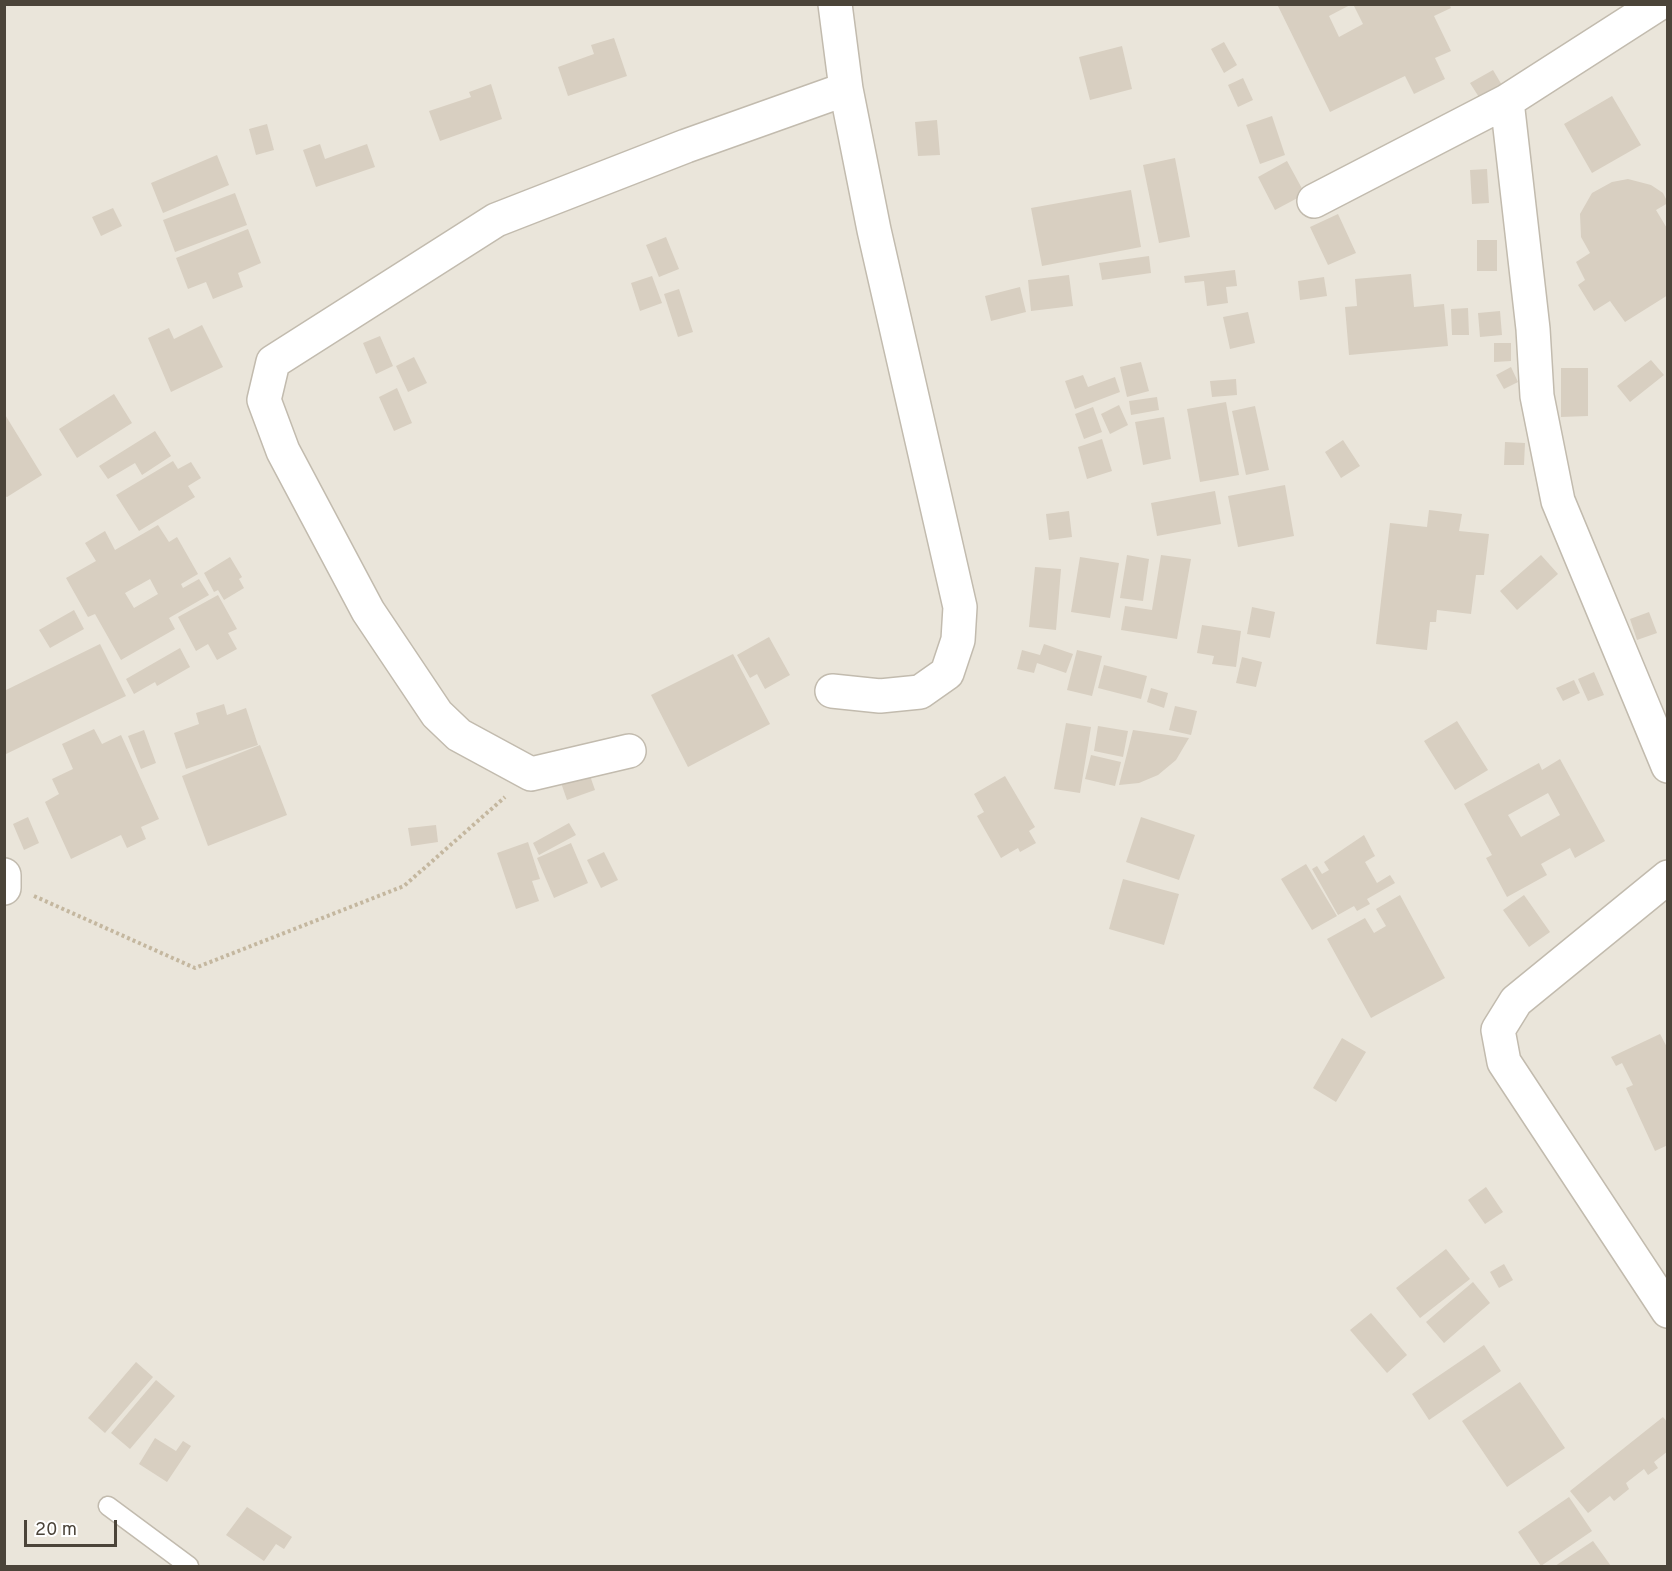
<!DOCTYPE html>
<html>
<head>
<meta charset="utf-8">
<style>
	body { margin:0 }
	#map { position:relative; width:1672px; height:1571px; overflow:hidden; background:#f6f3ec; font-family:Overpass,sans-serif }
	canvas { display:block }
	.frame { position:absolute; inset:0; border:6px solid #4b4439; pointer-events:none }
	.scale { position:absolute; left:24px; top:1520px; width:93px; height:27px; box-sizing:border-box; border:3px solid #4b4439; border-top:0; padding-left:8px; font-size:18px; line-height:21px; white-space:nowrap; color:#4b4439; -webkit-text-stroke:4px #fff; paint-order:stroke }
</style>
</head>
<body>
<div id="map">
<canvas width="1672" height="1571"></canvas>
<div class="frame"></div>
<div class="scale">20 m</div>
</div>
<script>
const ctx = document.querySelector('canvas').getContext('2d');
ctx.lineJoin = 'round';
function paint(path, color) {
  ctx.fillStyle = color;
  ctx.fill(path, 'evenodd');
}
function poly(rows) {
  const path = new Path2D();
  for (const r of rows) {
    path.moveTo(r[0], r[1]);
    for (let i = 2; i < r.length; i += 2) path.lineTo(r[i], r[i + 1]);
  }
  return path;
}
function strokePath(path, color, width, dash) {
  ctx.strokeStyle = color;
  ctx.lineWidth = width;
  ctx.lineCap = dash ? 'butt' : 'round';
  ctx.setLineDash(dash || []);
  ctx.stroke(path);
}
const residential = poly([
	[5,5,1667,5,1667,1566,5,1566]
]);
const building = poly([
	[1277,4,1352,4,1329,16,1339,37,1363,24,1353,4,1449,4,1451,8,1434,16,1451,51,1435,58,1445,79,1414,94,1405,76,1330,112],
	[614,38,627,76,568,96,558,67,594,54,591,45],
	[1224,42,1237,65,1224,73,1211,49],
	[1122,46,1132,89,1090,100,1079,57],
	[1493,70,1506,92,1484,105,1470,83],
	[1243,78,1253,100,1238,107,1228,85],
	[491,84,502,119,440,141,429,111,471,97,469,92],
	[1612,96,1641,145,1592,173,1564,124],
	[1272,116,1285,155,1260,164,1246,125],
	[937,120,940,155,918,156,915,122],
	[267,124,274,150,256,155,249,129],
	[320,144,325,159,367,144,375,167,316,187,303,150],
	[217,155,229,185,163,213,151,183],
	[1175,158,1190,237,1159,243,1143,165],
	[1287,161,1305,194,1275,210,1258,177],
	[1487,169,1489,203,1472,204,1470,170],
	[1628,179,1651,185,1663,193,1668,203,1656,210,1668,230,1668,295,1625,322,1610,301,1594,311,1578,285,1585,280,1576,262,1590,253,1581,237,1580,214,1592,193,1612,182],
	[1131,190,1141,247,1042,266,1031,208],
	[235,193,247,225,175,252,163,220],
	[113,208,122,226,101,236,92,217],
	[1338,214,1356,253,1328,265,1310,227],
	[248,229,261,263,238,273,243,287,213,299,206,282,188,289,176,258],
	[666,237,679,269,659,277,646,245],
	[1477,240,1497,240,1497,271,1477,271],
	[1149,256,1151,273,1102,280,1099,263],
	[1235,270,1237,286,1226,287,1228,303,1207,306,1204,281,1185,283,1184,276],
	[1411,274,1414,307,1444,304,1448,346,1349,355,1345,307,1357,306,1355,279],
	[1069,275,1073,306,1031,311,1028,280],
	[652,276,662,303,640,311,631,283],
	[1324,277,1327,296,1300,300,1298,281],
	[1020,287,1026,312,991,321,985,296],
	[679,289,693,332,678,337,664,294],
	[1468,308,1469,335,1452,335,1451,309],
	[1500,311,1502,335,1480,337,1478,313],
	[1248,312,1255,343,1230,349,1223,317],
	[202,325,223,367,171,392,148,338,169,328,174,339],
	[380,336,393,366,376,374,363,343],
	[1494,343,1511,343,1511,361,1494,362],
	[414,357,427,383,408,392,396,366],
	[1651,360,1664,375,1630,402,1617,386],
	[1141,362,1149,391,1127,397,1120,367],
	[1511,367,1518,382,1504,389,1496,375],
	[1561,368,1588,368,1588,416,1561,417],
	[1083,375,1088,387,1115,377,1120,392,1075,409,1065,381],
	[1236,379,1237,395,1212,397,1210,381],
	[397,388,412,423,394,431,379,397],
	[114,394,132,423,77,458,59,429],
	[1157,397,1159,410,1131,415,1129,401],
	[1226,402,1239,475,1200,482,1187,409],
	[1119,405,1128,425,1110,434,1101,414],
	[1255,406,1269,470,1246,475,1232,411],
	[1093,407,1102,432,1084,439,1075,414],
	[4,413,42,475,7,497,4,496],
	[1164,417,1171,459,1143,465,1135,422],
	[155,431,171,456,142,475,135,463,108,479,99,466],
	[1102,439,1112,471,1087,479,1078,447],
	[1343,440,1360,466,1341,478,1325,452],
	[1505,442,1525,443,1524,465,1504,465],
	[173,461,178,469,191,462,201,478,188,486,195,497,139,531,116,495],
	[1285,485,1294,536,1238,547,1228,496],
	[1215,491,1221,524,1157,536,1151,503],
	[1429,510,1462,514,1459,531,1489,534,1484,575,1476,575,1471,614,1437,610,1436,622,1430,622,1427,650,1376,644,1390,523,1427,527],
	[1069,511,1072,537,1049,540,1046,514],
	[158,525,169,542,177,537,198,574,181,584,183,588,199,579,209,595,169,618,175,629,121,660,95,614,88,617,66,578,96,561,85,543,105,531,115,550],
	[150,579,158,594,134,608,125,593],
	[1127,555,1149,559,1143,601,1120,598],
	[1161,555,1191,559,1177,639,1121,630,1125,606,1152,610],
	[1541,555,1558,574,1517,610,1500,591],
	[230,557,242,577,239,579,244,588,224,600,218,590,214,592,204,573],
	[1080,557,1119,563,1110,618,1071,612],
	[1035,567,1061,569,1056,630,1029,627],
	[218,595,237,629,228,633,237,649,217,660,208,644,196,651,178,617],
	[1252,607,1275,612,1270,638,1247,634],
	[74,610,84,629,50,648,39,630],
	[1649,612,1657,633,1637,640,1630,619],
	[1202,625,1241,631,1236,667,1212,664,1214,656,1197,653],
	[769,637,790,675,765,689,757,674,750,678,737,655],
	[100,644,126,696,4,755,4,691],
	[1044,644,1073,654,1066,673,1037,663,1034,673,1017,669,1022,650,1040,655],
	[180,648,190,667,157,686,155,682,134,694,126,679],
	[1077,650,1102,656,1092,696,1067,690],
	[733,654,770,724,688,767,651,695],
	[1242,657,1262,662,1256,687,1236,683],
	[1104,665,1147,676,1141,699,1098,688],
	[1594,672,1604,695,1588,701,1578,679],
	[1574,680,1580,693,1563,701,1556,688],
	[1151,688,1168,693,1164,708,1147,702],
	[224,704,227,715,246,708,258,745,186,769,174,733,199,724,196,713],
	[1175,706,1197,711,1191,735,1169,730],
	[1457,721,1488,770,1455,790,1424,741],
	[1066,723,1091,727,1080,793,1054,789],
	[1098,726,1128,731,1123,757,1094,751],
	[94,729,102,744,121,735,159,819,141,827,146,839,127,848,121,835,71,859,45,802,59,794,52,779,73,769,62,744],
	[144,730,156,763,141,769,128,736],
	[1133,730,1189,738,1176,760,1158,775,1139,783,1119,785],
	[260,745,287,815,208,846,182,776],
	[1091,755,1121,762,1115,786,1085,779],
	[1560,759,1605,841,1575,858,1570,848,1541,864,1547,875,1507,897,1486,858,1492,855,1464,804,1539,763,1542,770],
	[1548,793,1560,815,1521,837,1508,815],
	[588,770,595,790,567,800,560,780],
	[1005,776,1035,827,1029,831,1036,843,1020,852,1018,848,1001,858,977,816,984,812,974,794],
	[28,817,39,843,24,850,13,824],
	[1141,817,1195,835,1179,880,1126,862],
	[569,823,576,835,539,855,533,843],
	[436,825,438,842,411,846,408,828],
	[1364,835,1375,856,1365,862,1377,883,1390,875,1395,883,1367,899,1370,904,1357,911,1354,906,1338,915,1312,869,1317,866,1322,874,1329,870,1324,862],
	[528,842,540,879,532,881,539,901,516,909,497,853],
	[571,843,588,883,554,898,537,858],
	[604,852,618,880,601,888,587,860],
	[1306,864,1337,916,1312,930,1281,879],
	[1123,879,1179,894,1164,945,1109,929],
	[1400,895,1445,978,1371,1018,1327,939,1365,918,1374,933,1386,926,1376,909],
	[1524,895,1550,932,1529,947,1503,910],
	[1660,1034,1668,1049,1668,1145,1655,1151,1626,1088,1633,1085,1622,1063,1616,1066,1611,1057],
	[1342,1038,1366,1052,1336,1102,1313,1088],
	[1486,1187,1503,1212,1485,1224,1468,1200],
	[1446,1249,1470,1279,1420,1318,1396,1288],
	[1504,1264,1513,1280,1499,1288,1490,1272],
	[1473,1282,1490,1303,1444,1343,1426,1322],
	[1371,1313,1407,1355,1387,1373,1350,1330],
	[1484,1345,1501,1371,1429,1420,1412,1394],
	[136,1362,153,1377,105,1433,88,1418],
	[156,1380,175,1396,130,1449,111,1433],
	[1520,1382,1565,1448,1507,1487,1462,1421],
	[1663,1417,1668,1423,1668,1451,1654,1462,1658,1468,1648,1475,1644,1469,1626,1483,1629,1489,1614,1501,1610,1496,1588,1513,1570,1491],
	[155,1438,176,1451,183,1441,191,1446,167,1482,139,1464],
	[1569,1497,1592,1531,1541,1566,1518,1532],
	[247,1507,292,1537,284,1549,276,1544,264,1561,226,1535],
	[1593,1541,1611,1566,1555,1566]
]);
const path = poly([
	[34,896,195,968,404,886,505,797]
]);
const lane = poly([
	[108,1506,189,1566]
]);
const street = poly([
	[1507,101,1533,329,1537,396,1558,501,1668,766],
	[1314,201,1507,101,1658,4],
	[832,691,880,696,920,692,947,673,958,640,960,607,874,230,846,89,835,4],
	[629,751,531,774,459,735,437,714,368,611,283,451,264,400,273,362,496,220,686,146,846,89],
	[4,875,4,888],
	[1668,877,1516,1001,1498,1030,1504,1062,1668,1311]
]);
paint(residential, '#eae5da');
paint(building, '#d8cfc1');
strokePath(lane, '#c2bbae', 21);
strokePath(street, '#c2bbae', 36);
strokePath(path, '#c4b79f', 4, [3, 3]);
strokePath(lane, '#fff', 18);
strokePath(street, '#fff', 33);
</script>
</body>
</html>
